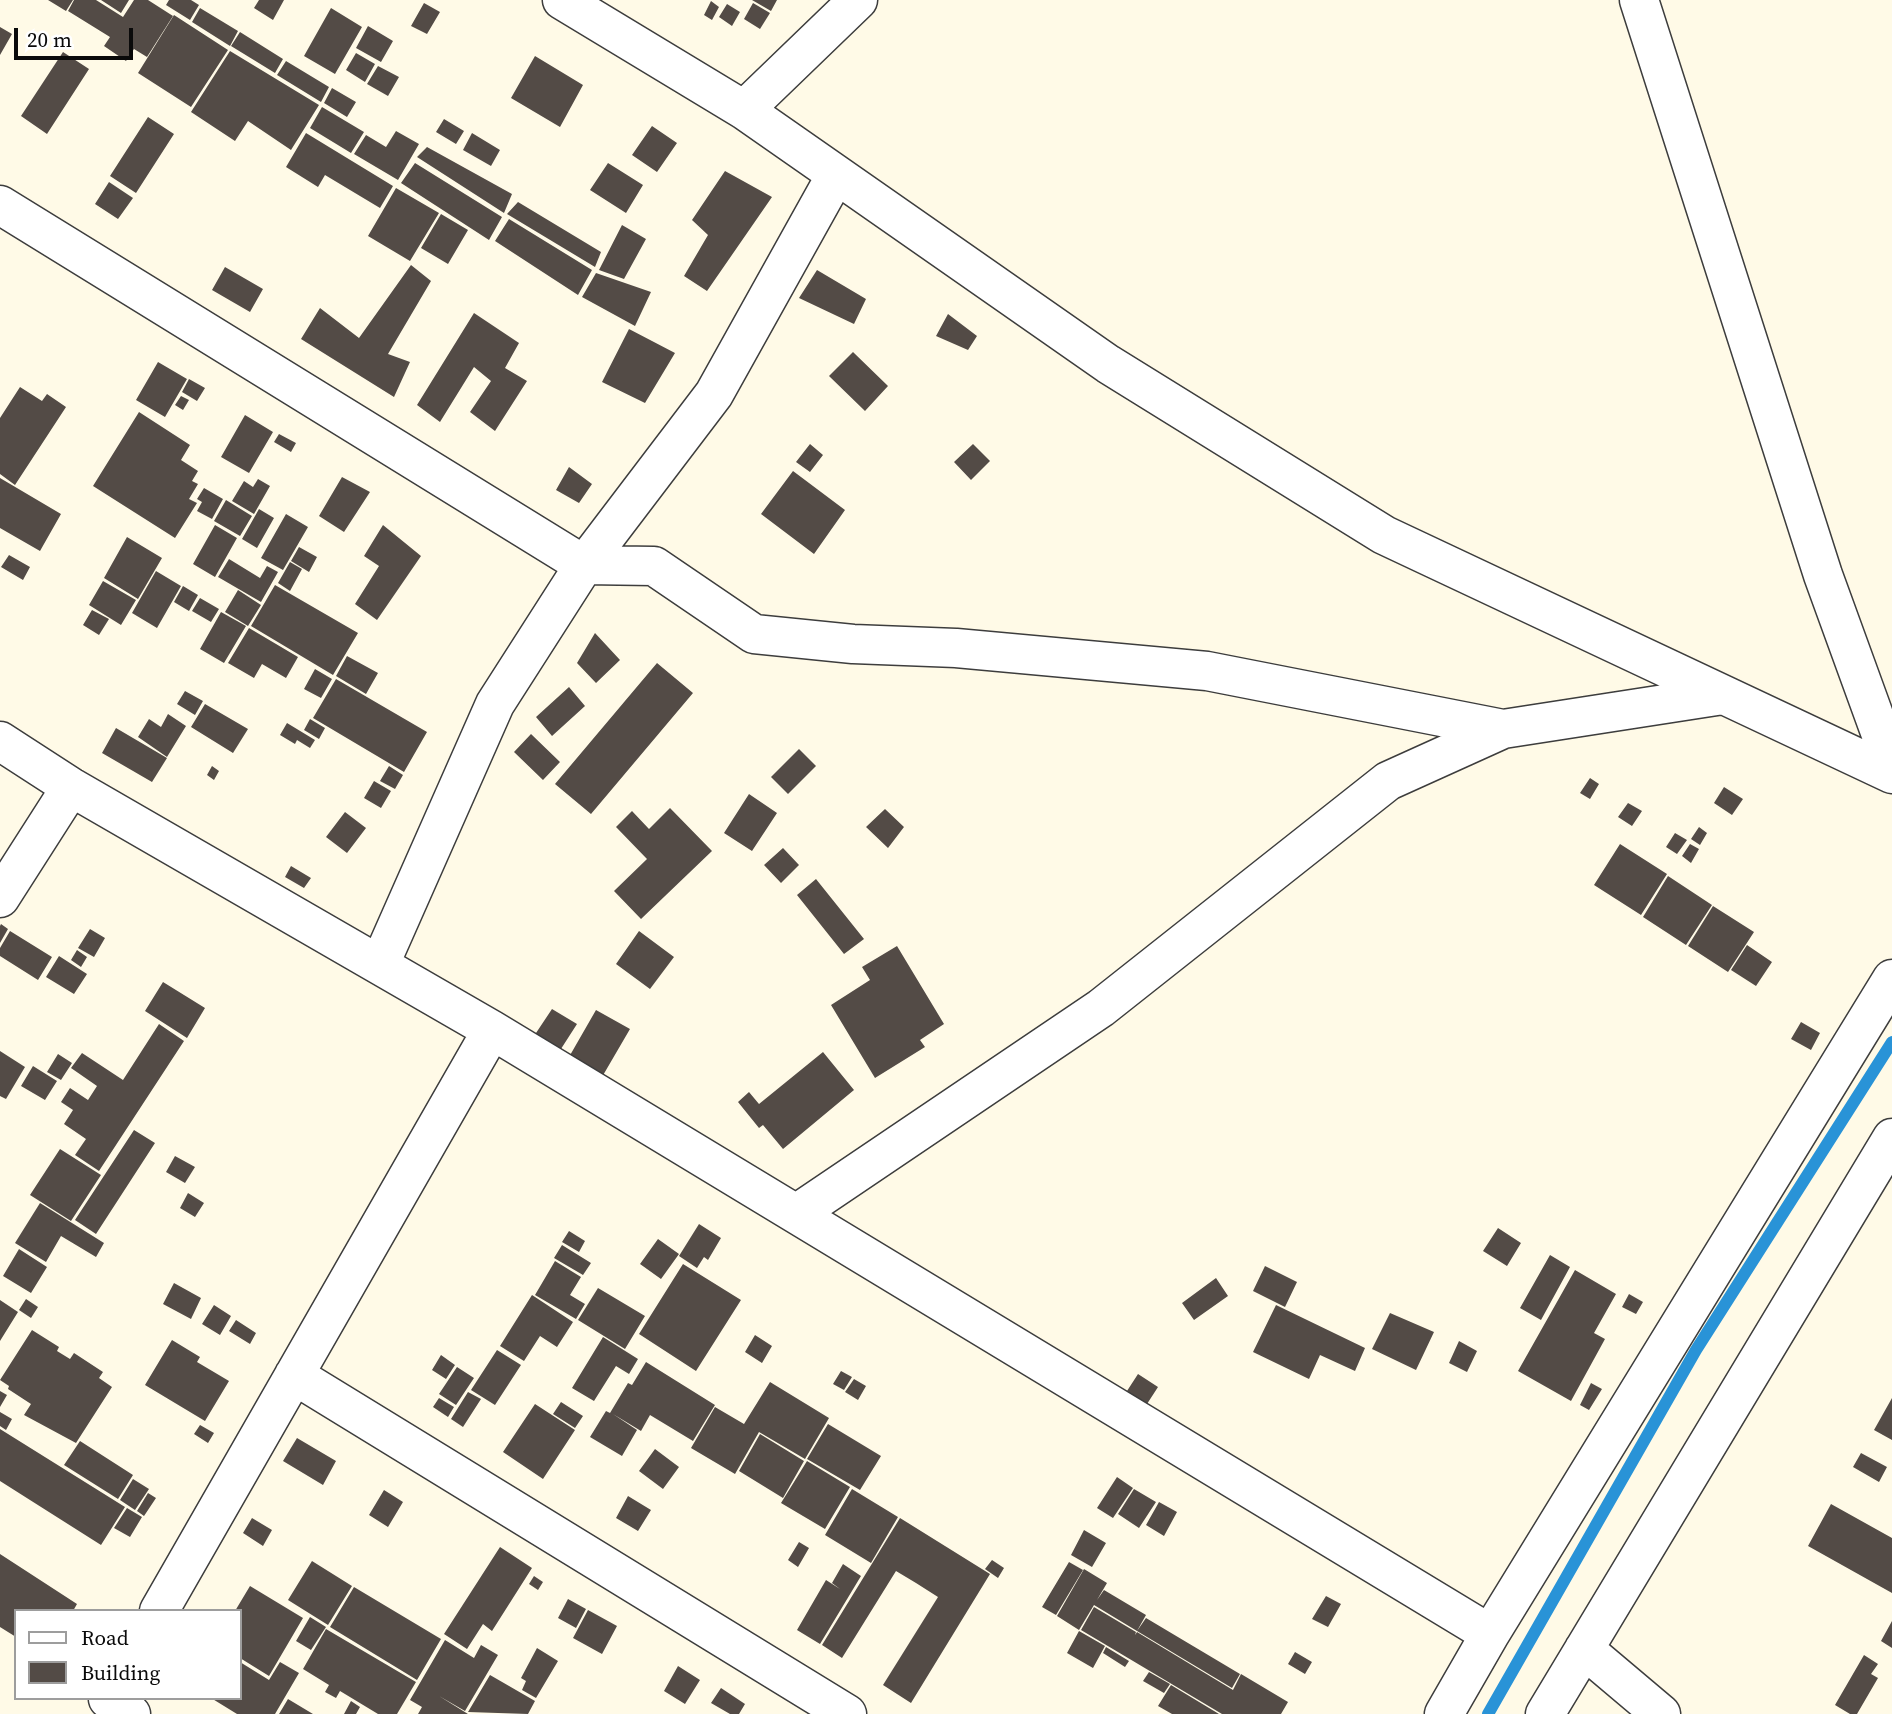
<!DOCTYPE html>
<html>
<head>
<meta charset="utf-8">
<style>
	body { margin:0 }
	#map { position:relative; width:1892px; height:1714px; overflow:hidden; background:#fffae7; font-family:"Source Serif 4",serif }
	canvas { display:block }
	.legend { position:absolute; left:14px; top:1609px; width:228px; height:91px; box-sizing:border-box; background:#fff; border:2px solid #9d9d9d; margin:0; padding:9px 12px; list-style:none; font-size:21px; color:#0a0a0a }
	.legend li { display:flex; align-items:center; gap:14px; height:35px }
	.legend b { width:35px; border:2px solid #9d9d9d }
	.scale { position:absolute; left:14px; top:28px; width:119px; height:32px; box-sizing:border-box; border:4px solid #0a0a0a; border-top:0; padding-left:9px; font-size:21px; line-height:24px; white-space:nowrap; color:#0a0a0a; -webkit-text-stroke:5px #fff; paint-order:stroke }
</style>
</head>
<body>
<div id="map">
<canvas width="1892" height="1714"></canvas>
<ul class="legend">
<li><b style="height:9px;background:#fff"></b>Road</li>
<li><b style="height:19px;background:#534b46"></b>Building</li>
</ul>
<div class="scale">20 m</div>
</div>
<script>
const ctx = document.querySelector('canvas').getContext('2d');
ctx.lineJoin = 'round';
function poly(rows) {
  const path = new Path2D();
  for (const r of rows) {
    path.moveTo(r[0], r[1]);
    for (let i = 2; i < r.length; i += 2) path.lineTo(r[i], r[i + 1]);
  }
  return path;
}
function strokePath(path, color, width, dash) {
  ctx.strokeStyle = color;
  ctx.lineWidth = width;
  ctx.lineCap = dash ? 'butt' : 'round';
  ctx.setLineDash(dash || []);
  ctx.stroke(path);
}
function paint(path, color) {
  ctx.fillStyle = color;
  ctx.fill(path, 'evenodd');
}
const stream = poly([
	[1488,1714,1696,1350,1892,1042]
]);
const building = poly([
	[48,0,73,0,66,11],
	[74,0,96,0,123,17,134,0,148,0,173,16,147,57,134,49,126,61,104,46,110,37,68,11],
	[101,0,129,0,121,13],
	[169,0,191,0,199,5,190,20,166,5],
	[259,0,284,0,273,20,254,8],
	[752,0,777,0,771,11],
	[711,1,719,7,712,20,704,15],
	[424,3,440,12,427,34,411,26],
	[753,3,770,13,760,29,744,19],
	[727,4,740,12,732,26,719,17],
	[200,8,238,31,230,46,192,22],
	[331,8,362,27,335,74,304,56],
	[174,15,228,50,191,107,138,73],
	[368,26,393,41,381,62,356,48],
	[0,27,12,34,0,55],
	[240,32,283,59,275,73,231,46],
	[230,51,319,105,291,150,248,121,235,141,191,112],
	[63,52,89,69,47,134,21,116],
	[356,53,375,64,365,82,346,70],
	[535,56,583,85,560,127,511,98],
	[286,61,329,87,321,102,277,75],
	[378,66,399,77,388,96,367,84],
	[332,88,356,102,347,117,324,103],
	[322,107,364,132,351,153,310,128],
	[148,117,174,134,136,193,110,176],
	[444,119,464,131,456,144,436,132],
	[652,126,677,143,657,172,632,155],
	[396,131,419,144,398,180,354,154,366,135,386,147],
	[306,133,393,186,380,208,325,175,318,187,286,167],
	[472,133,500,150,491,166,463,150],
	[427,147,512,194,504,213,417,157],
	[415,163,502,217,489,240,401,183],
	[608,163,643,185,626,213,590,190],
	[725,171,772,197,707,291,684,276,708,235,692,220],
	[109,182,133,198,118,219,95,204],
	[396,188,439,213,410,261,368,236],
	[518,202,601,252,595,267,507,214],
	[441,214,468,230,448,264,421,248],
	[509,219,592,270,578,295,495,241],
	[622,225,646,239,624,279,599,270],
	[411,265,431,281,388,354,410,362,394,397,301,339,320,308,359,338],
	[225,267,263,289,250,312,212,290],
	[817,270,866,299,854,324,799,298],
	[596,273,651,292,635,326,582,297],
	[474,313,519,343,505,368,527,381,495,431,470,412,491,381,474,367,440,422,417,405],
	[948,314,977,336,968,350,936,336],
	[629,329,675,353,645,403,602,382],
	[853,352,888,386,865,411,829,376],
	[158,362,187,379,165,417,136,400],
	[189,379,205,388,197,401,182,392],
	[20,387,42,401,47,394,66,407,15,485,0,474,0,418],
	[181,396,189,400,183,410,175,405],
	[139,412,190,445,181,460,198,471,192,481,198,484,189,499,197,503,175,538,93,486],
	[245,415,273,432,249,473,221,457],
	[279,434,296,443,291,452,274,442],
	[810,444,823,455,810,472,796,462],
	[973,444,990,461,971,480,954,462],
	[569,467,592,484,579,503,556,490],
	[793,471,845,510,814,554,761,514],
	[342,477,370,492,344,532,319,516],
	[0,478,61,514,40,551,0,528],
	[258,479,270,486,254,514,232,501,244,481,253,487],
	[204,488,223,499,212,519,197,511,202,502,197,499],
	[226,500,252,516,240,536,214,521],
	[259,509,274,518,257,548,242,539],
	[286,514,308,527,283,570,261,558],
	[215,525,237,538,215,577,193,564],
	[383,525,421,556,377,620,355,604,379,566,364,556],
	[127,537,162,558,138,599,104,578],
	[299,547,317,557,309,572,291,561],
	[9,555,30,567,23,580,1,567],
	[229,559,260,578,267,566,278,572,261,602,218,577],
	[290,562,302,569,290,591,278,583],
	[156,571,181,586,157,628,132,613],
	[103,581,136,600,121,625,89,605],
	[275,585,358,633,333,675,251,626],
	[183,586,198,595,189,611,174,602],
	[238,590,261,605,248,626,225,612],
	[200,598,219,609,211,622,192,611],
	[92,610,109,619,99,635,83,625],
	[221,612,246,626,224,663,200,649],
	[249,628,298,657,286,678,262,664,254,678,228,663],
	[595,633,620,660,596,683,577,663],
	[347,656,378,673,366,694,336,676],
	[657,663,693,693,591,814,555,784],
	[315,669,332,679,321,698,304,689],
	[336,679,427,732,404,772,313,718],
	[569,687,585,706,552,736,536,717],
	[185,691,203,701,195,715,177,704],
	[205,704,248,729,233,753,191,727],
	[168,714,186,726,167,757,138,737,149,719,161,727],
	[310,719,325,728,319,739,304,730],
	[287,723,315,740,310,748,297,740,295,744,280,735],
	[116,728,167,758,152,782,102,753],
	[531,734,560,762,543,780,514,752],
	[799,749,816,766,788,794,771,777],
	[212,766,219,771,214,780,207,775],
	[389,766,403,775,395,789,380,781],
	[1590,778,1599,784,1590,799,1580,793],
	[374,781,391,791,381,808,364,798],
	[1724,787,1743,799,1732,815,1714,803],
	[749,794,777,813,752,851,724,833],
	[1628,803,1642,811,1632,826,1618,817],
	[670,808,712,851,641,919,614,891,647,859,616,827,632,811,649,829],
	[885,809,904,827,888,848,866,827],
	[345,812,366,828,347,853,326,837],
	[1699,827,1707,833,1700,845,1691,839],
	[1675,833,1687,840,1677,854,1666,847],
	[1620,844,1667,874,1641,915,1594,885],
	[1690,844,1699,849,1691,863,1682,856],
	[783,848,799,865,781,883,764,865],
	[291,866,311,878,304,888,285,877],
	[1668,876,1712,905,1686,945,1643,917],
	[816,879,864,939,844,954,797,895],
	[1713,906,1754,932,1728,972,1688,946],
	[1,924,8,929,0,943,0,926],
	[90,929,105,938,94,957,78,948],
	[10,931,52,957,38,980,0,956,0,948],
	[639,931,674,957,650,989,616,964],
	[1747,945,1772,962,1756,986,1731,970],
	[897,946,944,1024,920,1040,925,1047,875,1078,831,1005,870,980,862,967],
	[77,950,87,957,81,967,71,960],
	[59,956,87,974,74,994,46,977],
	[163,982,205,1008,187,1038,145,1011],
	[552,1009,577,1024,559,1052,534,1036],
	[596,1010,630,1029,602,1077,569,1057],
	[1801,1022,1820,1033,1811,1050,1791,1039],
	[159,1024,184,1041,99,1171,75,1155,86,1139,64,1124,73,1110,61,1102,70,1088,88,1100,97,1086,71,1068,82,1053,123,1080],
	[0,1051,25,1067,6,1099,0,1096],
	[823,1052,854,1090,783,1149,763,1125,759,1128,738,1102,749,1092,759,1104],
	[58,1054,72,1063,61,1080,47,1072],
	[33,1066,57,1081,45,1100,21,1086],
	[134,1130,155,1143,96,1234,75,1220],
	[60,1149,101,1175,71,1221,30,1195],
	[175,1156,195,1167,185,1183,166,1172],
	[188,1193,204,1203,195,1217,180,1208],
	[40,1203,104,1243,96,1257,61,1236,46,1262,15,1243],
	[699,1224,721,1238,708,1260,704,1257,697,1268,679,1256],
	[1498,1228,1521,1243,1507,1266,1483,1251],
	[569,1231,585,1241,579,1252,562,1242],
	[658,1239,679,1254,661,1279,640,1264],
	[562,1245,591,1263,583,1275,554,1258],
	[19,1249,47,1267,31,1293,3,1276],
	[1550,1255,1570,1267,1541,1320,1520,1308],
	[555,1261,581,1277,570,1295,585,1304,576,1319,535,1295],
	[683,1264,741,1300,696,1371,639,1334],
	[1265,1266,1297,1282,1285,1307,1253,1291],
	[1575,1270,1616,1294,1594,1333,1605,1339,1571,1401,1518,1371],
	[1216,1278,1228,1296,1194,1320,1182,1303],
	[174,1283,201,1298,191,1319,163,1304],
	[598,1288,645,1316,625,1349,578,1320],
	[1629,1294,1643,1302,1636,1314,1622,1307],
	[532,1295,573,1322,557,1347,540,1336,524,1361,500,1346],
	[26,1299,38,1307,31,1318,19,1310],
	[0,1300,18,1312,0,1341],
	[214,1305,231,1316,220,1335,202,1324],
	[1276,1305,1365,1348,1355,1371,1320,1355,1309,1379,1253,1352],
	[1390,1313,1434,1332,1416,1370,1372,1349],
	[236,1320,256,1333,250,1344,229,1331],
	[32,1330,59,1347,57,1351,70,1359,74,1353,103,1372,99,1378,112,1387,76,1443,24,1415,31,1404,8,1389,9,1386,0,1380],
	[755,1335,772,1346,762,1363,745,1352],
	[603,1337,638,1359,629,1374,616,1366,594,1401,572,1388],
	[172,1340,200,1357,197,1362,229,1381,205,1421,145,1385],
	[1459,1341,1477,1351,1467,1372,1449,1363],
	[497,1350,521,1365,495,1405,471,1390],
	[441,1355,455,1365,446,1379,432,1370],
	[646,1362,715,1405,693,1441,650,1415,641,1431,613,1414,637,1430,622,1456,590,1437,606,1411,610,1413,628,1383,632,1385],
	[457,1367,474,1378,456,1405,439,1394],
	[841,1371,852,1377,844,1390,833,1384],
	[1138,1374,1158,1387,1147,1404,1127,1391],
	[854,1379,866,1386,858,1400,845,1392],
	[770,1382,829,1418,805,1459,759,1432,735,1474,691,1448,715,1407,744,1424],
	[1591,1383,1602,1389,1589,1410,1580,1405],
	[0,1391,7,1395,0,1407],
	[468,1392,481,1399,463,1427,451,1419],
	[439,1398,454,1407,448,1417,433,1407],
	[1892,1398,1892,1440,1874,1430],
	[561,1402,583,1416,575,1428,553,1414],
	[535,1404,575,1430,543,1479,503,1452],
	[0,1412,12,1419,6,1430,0,1426],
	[828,1424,881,1456,860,1490,807,1459],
	[200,1425,214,1433,208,1443,194,1434],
	[0,1429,125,1507,101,1545,0,1481],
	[760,1434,804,1461,783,1498,739,1471],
	[297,1438,336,1461,323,1485,283,1461],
	[80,1441,133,1475,118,1499,64,1465],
	[655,1449,679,1467,663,1489,639,1471],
	[1861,1453,1887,1467,1879,1482,1853,1467],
	[807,1461,850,1487,825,1529,781,1503],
	[1117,1477,1133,1488,1113,1518,1097,1508],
	[133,1479,149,1489,135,1510,120,1500],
	[852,1489,898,1517,871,1563,825,1535],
	[1134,1489,1156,1502,1139,1528,1118,1514],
	[384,1490,403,1502,388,1527,369,1515],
	[148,1493,156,1498,144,1516,137,1511],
	[628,1496,651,1510,638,1531,616,1518],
	[1159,1502,1177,1512,1164,1536,1146,1525],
	[1831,1504,1892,1538,1892,1593,1808,1546],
	[127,1508,142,1517,130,1537,114,1528],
	[252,1518,272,1530,263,1546,243,1533],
	[900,1518,990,1574,911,1703,883,1685,938,1597,916,1583,896,1571,842,1658,822,1645],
	[1084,1530,1106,1543,1092,1567,1071,1555],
	[799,1542,809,1548,798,1567,788,1560],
	[500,1547,532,1568,492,1631,483,1624,467,1649,444,1634],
	[0,1554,77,1604,73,1611,16,1611,16,1637,0,1627],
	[992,1560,1004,1568,998,1578,985,1569],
	[312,1561,352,1586,328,1625,288,1600],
	[1069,1562,1083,1570,1056,1615,1042,1607],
	[843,1564,861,1576,820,1644,797,1630,826,1580,840,1589,832,1583],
	[1084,1569,1107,1583,1097,1600,1104,1590,1146,1615,1137,1631,1094,1605,1079,1630,1057,1616],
	[534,1576,543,1582,538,1590,529,1584],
	[250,1586,303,1618,269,1676,240,1658,240,1611,235,1611],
	[354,1587,441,1639,417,1680,330,1627],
	[1326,1596,1341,1604,1328,1627,1312,1619],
	[568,1599,586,1609,576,1628,558,1618],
	[1094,1607,1136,1632,1135,1635,1137,1632,1233,1690,1241,1674,1288,1702,1281,1714,1222,1714,1081,1630],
	[588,1610,617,1626,602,1654,573,1638],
	[310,1617,326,1627,311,1650,296,1641],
	[1146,1618,1240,1674,1232,1688,1137,1631],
	[1892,1621,1892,1648,1881,1641],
	[326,1629,416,1682,397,1714,378,1714,340,1691,336,1698,325,1692,329,1685,303,1669],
	[1079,1631,1105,1646,1093,1668,1067,1653],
	[445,1640,474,1658,481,1645,498,1655,465,1711,439,1696,468,1714,418,1714,422,1707,410,1700],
	[1106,1647,1129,1661,1125,1667,1103,1653],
	[537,1648,558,1661,536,1698,522,1690,526,1681,521,1678],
	[1295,1652,1312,1662,1305,1674,1288,1664],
	[1864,1655,1878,1664,1871,1674,1878,1678,1857,1714,1850,1714,1835,1705],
	[240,1662,269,1680,280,1662,299,1673,275,1714,237,1714,211,1698,240,1698],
	[678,1666,700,1680,685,1704,664,1691],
	[1149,1672,1170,1684,1164,1693,1143,1681],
	[490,1675,535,1701,528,1714,468,1712],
	[1171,1685,1219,1714,1172,1714,1158,1706],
	[721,1688,745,1704,739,1714,730,1714,711,1703],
	[288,1699,313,1714,279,1714],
	[351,1701,360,1707,356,1714,344,1714]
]);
const minor = poly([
	[562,0,744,110,1108,364,1384,535,1892,774],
	[1639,0,1823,575,1892,765],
	[744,110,858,0],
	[0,205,584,565,654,566,754,634,853,644,956,648,1207,671,1503,729,1723,695],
	[0,741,71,787,492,1030,1490,1634],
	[0,898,71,787],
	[380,964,495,704,584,565,714,394,836,175],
	[796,1214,1101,1008,1388,781,1503,729],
	[294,1375,847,1714],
	[159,1611,492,1030],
	[1584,1649,1661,1714],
	[108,1699,131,1714],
	[1444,1714,1490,1634,1892,979],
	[1545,1714,1892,1138]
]);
strokePath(stream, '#2993d7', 12);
paint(building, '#534b46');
strokePath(minor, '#3d3d3d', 41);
strokePath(minor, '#fff', 38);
</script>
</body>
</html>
